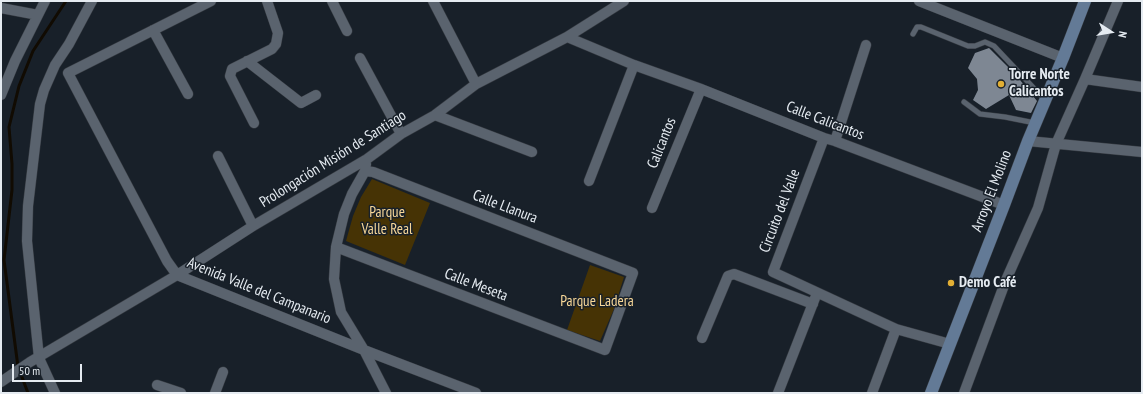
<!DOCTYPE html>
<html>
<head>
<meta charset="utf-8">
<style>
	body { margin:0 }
	#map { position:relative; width:1143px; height:394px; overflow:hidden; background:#182029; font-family:"PT Sans Narrow",sans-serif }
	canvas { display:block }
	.frame { position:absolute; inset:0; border:2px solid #e5ebf1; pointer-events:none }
	.north { position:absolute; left:1091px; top:12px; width:40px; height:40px; -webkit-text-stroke:3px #182029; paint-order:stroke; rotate:102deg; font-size:11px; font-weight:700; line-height:16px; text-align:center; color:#e5ebf1 }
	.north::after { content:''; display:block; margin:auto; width:14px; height:18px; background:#e5ebf1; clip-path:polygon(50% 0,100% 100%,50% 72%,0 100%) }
	.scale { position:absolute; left:12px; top:364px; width:70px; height:18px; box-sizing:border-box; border:2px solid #e5ebf1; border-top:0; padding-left:5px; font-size:12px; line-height:14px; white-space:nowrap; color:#e5ebf1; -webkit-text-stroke:3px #182029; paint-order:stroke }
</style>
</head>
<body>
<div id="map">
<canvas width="1143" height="394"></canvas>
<div class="frame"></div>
<div class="north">N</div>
<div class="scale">50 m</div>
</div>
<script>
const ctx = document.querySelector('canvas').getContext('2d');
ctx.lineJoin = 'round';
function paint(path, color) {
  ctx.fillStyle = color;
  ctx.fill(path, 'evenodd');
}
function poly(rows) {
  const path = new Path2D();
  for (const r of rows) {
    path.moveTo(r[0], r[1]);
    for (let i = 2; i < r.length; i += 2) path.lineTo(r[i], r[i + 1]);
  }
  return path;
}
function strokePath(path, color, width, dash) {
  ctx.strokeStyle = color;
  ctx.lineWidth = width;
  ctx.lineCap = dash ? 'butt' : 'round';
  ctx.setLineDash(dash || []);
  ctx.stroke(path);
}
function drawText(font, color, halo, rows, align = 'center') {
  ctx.font = font + ' "PT Sans Narrow",sans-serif';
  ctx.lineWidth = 3;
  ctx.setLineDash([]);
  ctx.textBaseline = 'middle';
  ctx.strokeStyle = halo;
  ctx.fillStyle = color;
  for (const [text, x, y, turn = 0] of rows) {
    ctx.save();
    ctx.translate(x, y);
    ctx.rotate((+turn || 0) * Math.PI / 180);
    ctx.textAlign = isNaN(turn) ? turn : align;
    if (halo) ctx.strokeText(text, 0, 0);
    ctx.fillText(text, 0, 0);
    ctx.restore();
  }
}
const green = poly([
	[372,179,430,203,405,265,346,241,353,216,361,197],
	[590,265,624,277,614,309,600,341,567,330]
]);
const stream = poly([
	[18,367,4,260,12,190,12,164,9,127,19,86,33,51,66,1],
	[20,372,28,393]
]);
const building = poly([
	[989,48,1016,75,1037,101,1031,113,1016,110,1009,95,986,109,973,100,978,90,977,79,968,68,975,53]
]);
const lane = poly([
	[913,34,917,27,921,27,968,46,975,46,985,42,994,46,1045,100],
	[964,102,980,114,1005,117,1035,123]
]);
const street = poly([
	[332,1,347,31],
	[433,1,476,84],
	[919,1,1063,58],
	[1,8,38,15],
	[153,30,188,94],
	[567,37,634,65,701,89,824,138,835,141,1004,205],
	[360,58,401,134],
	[247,61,301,103,316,95],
	[68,73,167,261,177,275,364,350,476,393],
	[68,73,211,1],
	[1085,79,1142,87],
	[1,95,15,61,45,1],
	[435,115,532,152],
	[254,123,230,76,232,69,272,49,276,44,278,33,267,1],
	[824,138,773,272,896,329,950,344],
	[835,141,866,45],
	[1028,141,1142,152],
	[218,156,253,226],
	[366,164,365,171,352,194,344,214,336,247,334,279,341,312,364,350,386,393],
	[589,181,634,65],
	[652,208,701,89],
	[336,247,605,350,633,273,373,172,365,171],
	[702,338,728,276,734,274,813,304],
	[1,382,30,362,177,275,253,226,367,159,401,134,435,115,476,84,567,37,624,1],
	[157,385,181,393],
	[55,393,39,358,27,241,28,206,40,104,44,90,55,65,69,44,92,1],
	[215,393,223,372],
	[778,393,815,298],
	[872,393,896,329],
	[964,393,1006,280,1038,208,1056,144,1085,79,1118,1]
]);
const secondary = poly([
	[931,393,1004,205,1028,141,1063,58,1085,1]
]);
const markers = [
	[1001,84,4,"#e2af34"],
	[951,283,4,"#e2af34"]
];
const poiNames = [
	["Torre Norte",1009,75],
	["Calicantos",1009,92],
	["Demo Café",959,283]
];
const streetNames = [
	["Calle Calicantos",825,121,21],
	["Calicantos",662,143,-68],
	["Prolongación Misión de Santiago",333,159,-32],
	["Arroyo El Molino",992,191,-69],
	["Calle Llanura",505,207,21],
	["Circuito del Valle",780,211,-69],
	["Calle Meseta",476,285,21],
	["Avenida Valle del Campanario",259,291,22]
];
const parkNames = [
	["Parque",387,213],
	["Valle Real",387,230],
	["Parque Ladera",597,302]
];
paint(green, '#463305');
strokePath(stream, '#110b02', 3);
paint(building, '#7e8793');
strokePath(lane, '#363b42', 6);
strokePath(street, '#363b42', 11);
strokePath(secondary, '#363b42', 13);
strokePath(lane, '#5a636e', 5);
strokePath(street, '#5a636e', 10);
strokePath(secondary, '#637a96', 12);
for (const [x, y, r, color] of markers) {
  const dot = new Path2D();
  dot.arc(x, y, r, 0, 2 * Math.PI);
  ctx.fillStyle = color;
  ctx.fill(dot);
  strokePath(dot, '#182029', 1.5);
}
drawText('bold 15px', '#e5ebf1', '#182029', poiNames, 'left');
drawText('15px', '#e5ebf1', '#182029', streetNames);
drawText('15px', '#f7d798', '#182029', parkNames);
</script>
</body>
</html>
